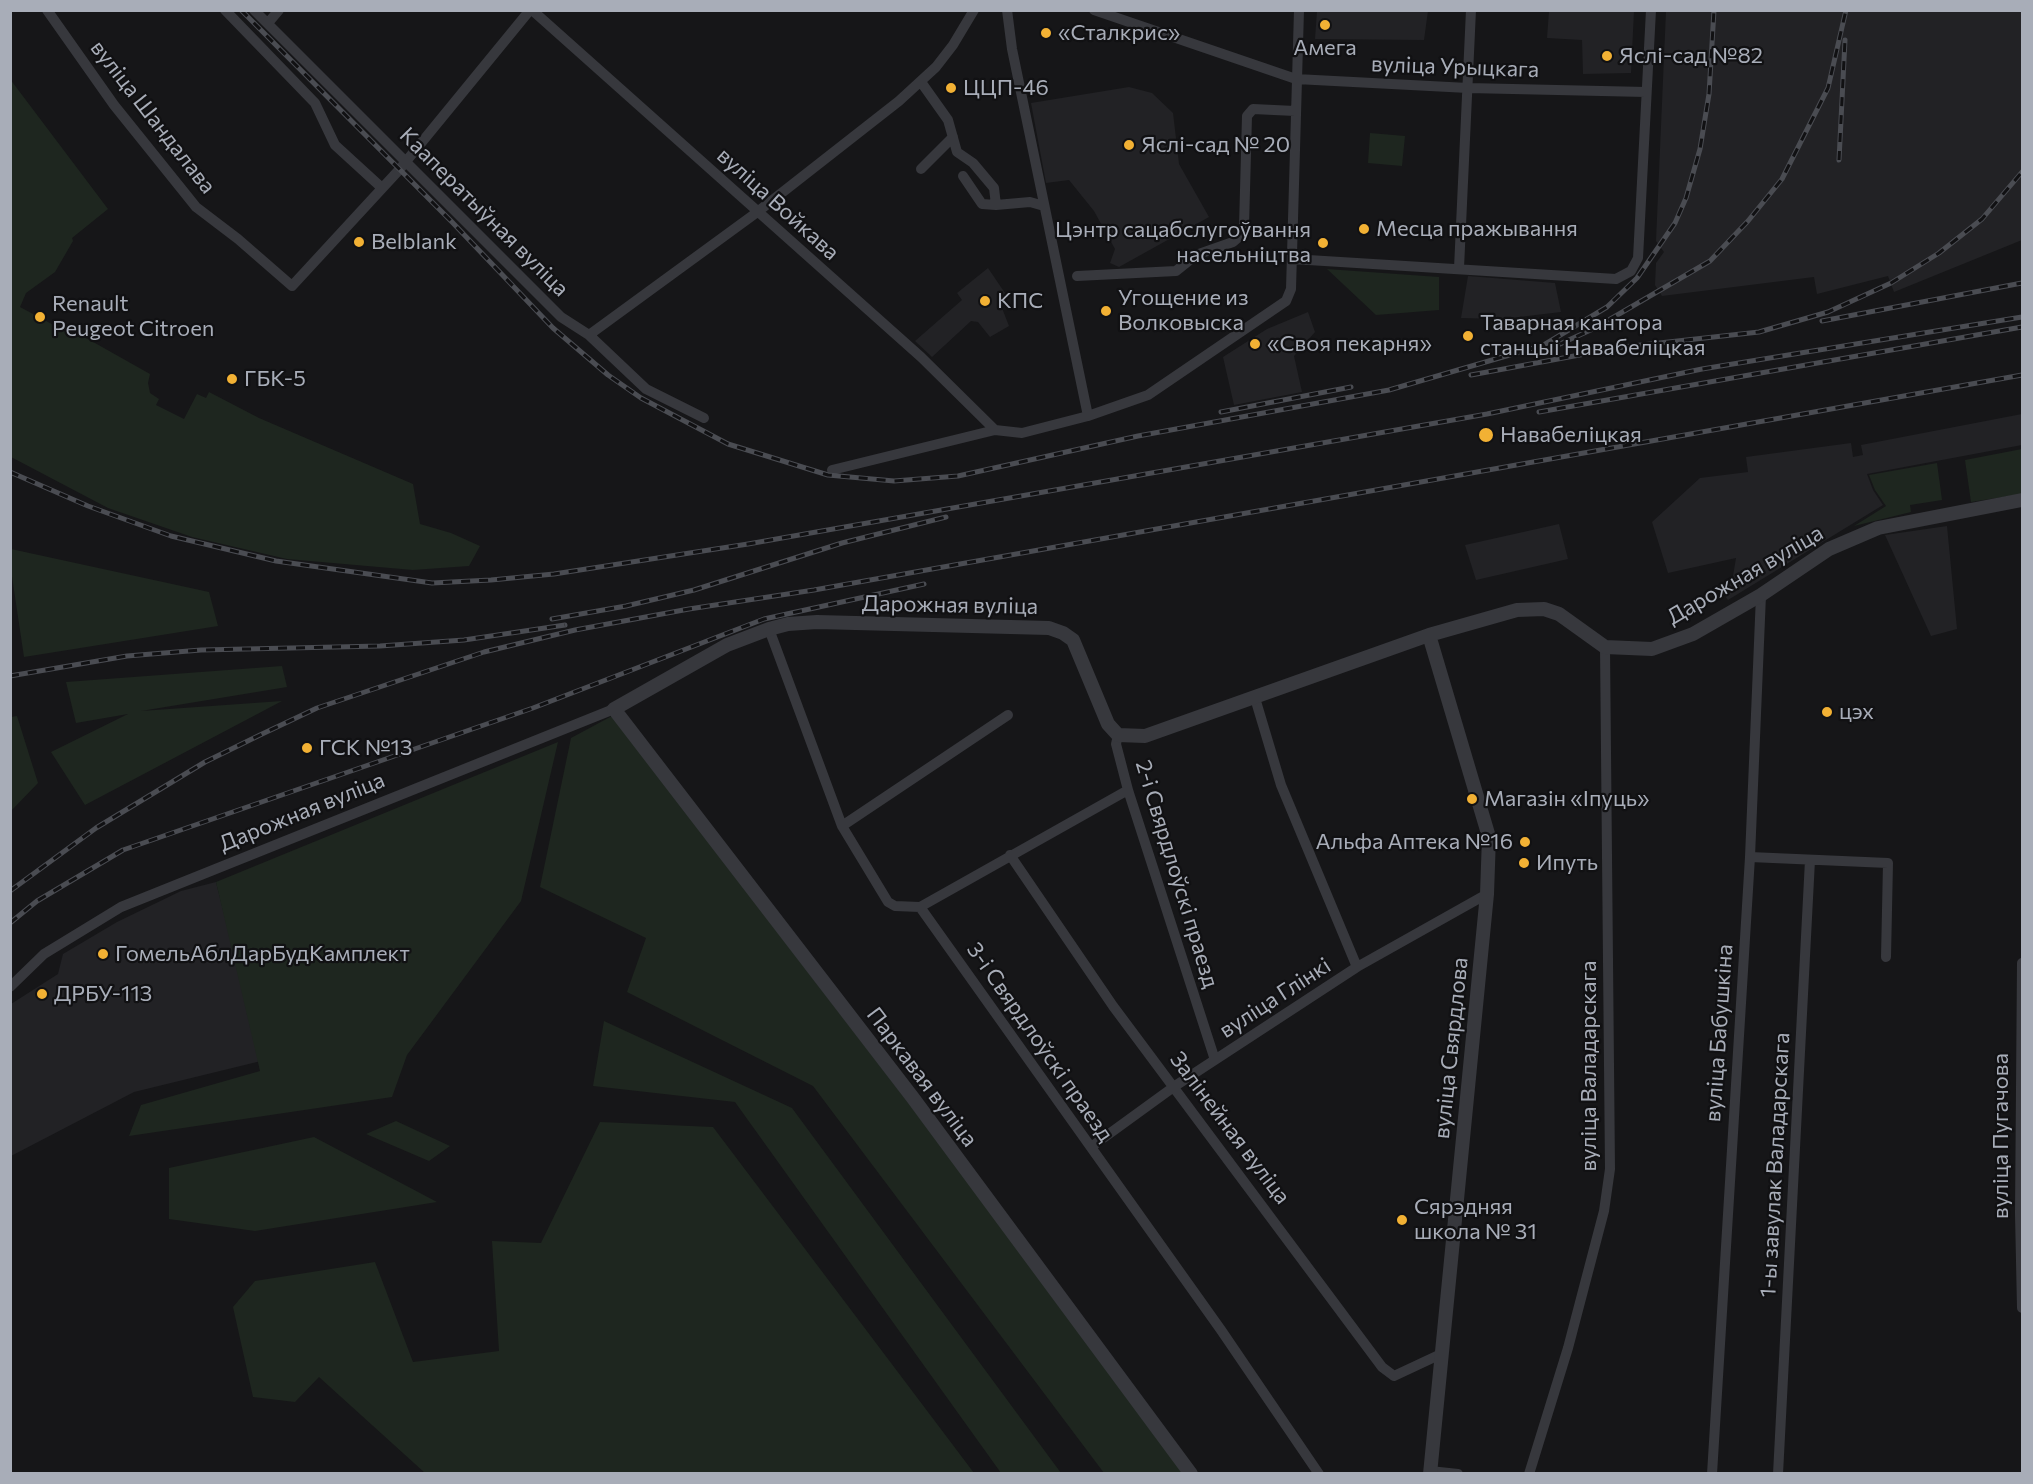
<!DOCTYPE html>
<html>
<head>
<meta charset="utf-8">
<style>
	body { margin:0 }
	#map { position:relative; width:2033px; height:1484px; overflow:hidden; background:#161618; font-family:Commissioner,sans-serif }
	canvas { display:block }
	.frame { position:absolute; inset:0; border:12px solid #a8adb8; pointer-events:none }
</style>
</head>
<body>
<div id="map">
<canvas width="2033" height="1484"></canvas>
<div class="frame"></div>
</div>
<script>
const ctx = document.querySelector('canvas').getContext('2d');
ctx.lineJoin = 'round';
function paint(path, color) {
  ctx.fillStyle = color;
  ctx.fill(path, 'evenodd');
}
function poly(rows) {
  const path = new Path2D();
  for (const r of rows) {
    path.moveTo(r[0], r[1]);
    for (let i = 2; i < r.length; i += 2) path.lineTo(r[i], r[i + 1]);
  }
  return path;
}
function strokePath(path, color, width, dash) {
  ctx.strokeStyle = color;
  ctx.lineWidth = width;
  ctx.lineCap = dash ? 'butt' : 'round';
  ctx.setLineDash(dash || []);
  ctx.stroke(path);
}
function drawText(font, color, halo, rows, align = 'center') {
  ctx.font = font + ' Commissioner,sans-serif';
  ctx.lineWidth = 4.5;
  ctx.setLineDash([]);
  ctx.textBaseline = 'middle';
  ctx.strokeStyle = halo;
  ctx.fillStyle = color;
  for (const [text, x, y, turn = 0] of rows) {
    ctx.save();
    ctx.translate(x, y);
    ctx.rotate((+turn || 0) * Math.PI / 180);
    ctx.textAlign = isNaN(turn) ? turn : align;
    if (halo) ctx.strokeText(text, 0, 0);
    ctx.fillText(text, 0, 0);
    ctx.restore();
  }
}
const built = poly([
	[1317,11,1428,11,1424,40,1315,39],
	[1549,11,1634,11,1631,73,1583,74,1582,40,1547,38],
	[1666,11,2022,11,2022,240,1894,292,1888,276,1817,294,1814,277,1662,296,1655,285,1656,263,1664,252,1656,241],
	[1129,87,1152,93,1173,113,1179,164,1209,217,1119,267,1110,263,1115,249,1094,211,1069,180,1046,183,1031,103],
	[988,268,1007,296,1000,303,1009,326,990,337,978,322,971,321,932,357,915,341,962,300,957,293],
	[1468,276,1555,283,1561,312,1502,319,1461,318],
	[1308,312,1315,332,1294,356,1302,392,1234,405,1223,357,1267,329],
	[2022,414,2022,445,1867,474,1873,490,1883,505,1728,600,1718,587,1733,576,1736,558,1668,573,1652,522,1700,478,1748,472,1746,457,1851,443,1853,457,1863,455,1861,445],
	[1559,524,1568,559,1476,580,1465,545],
	[1947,526,1957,629,1931,636,1885,535],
	[216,882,261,1061,134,1092,11,1156,11,1004,58,974,63,954,117,922,181,891]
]);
const green = poly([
	[10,79,108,209,72,238,73,241,55,272,26,293,20,307,76,337,79,334,150,374,148,383,150,393,159,399,156,405,184,419,197,394,206,398,209,392,259,418,413,484,420,524,451,533,480,546,469,566,413,570,287,559,192,537,108,508,11,457],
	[1370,133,1405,136,1402,166,1368,163],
	[1327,269,1439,277,1439,310,1376,315],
	[2022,449,2022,494,1971,502,1965,460],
	[1937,463,1942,500,1910,505,1911,512,1854,526,1886,506,1875,490,1869,475],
	[11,549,209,592,218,626,24,657,11,570],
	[282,666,287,687,141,711,282,701,85,805,51,752,128,714,76,723,66,682],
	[17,716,38,783,11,811,11,717],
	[612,716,952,1160,1185,1473,1104,1473,813,1086,627,992,646,938,540,887,571,738],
	[558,742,521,901,407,1055,392,1097,129,1136,141,1105,260,1071,216,882],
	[604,1021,792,1108,1061,1473,1001,1473,735,1102,593,1086],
	[396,1121,450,1146,429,1161,366,1134],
	[600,1122,713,1127,974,1473,425,1473,319,1377,295,1402,253,1397,233,1307,255,1281,375,1262,413,1362,499,1351,492,1241,541,1243],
	[314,1137,437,1202,255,1231,169,1219,169,1168]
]);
const minor = poly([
	[47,10,114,105,196,207,238,239,292,286,399,170,530,10],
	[225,10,315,103,335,145,382,188],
	[254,10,561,317,589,335,646,389,704,418],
	[532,10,921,357,995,430],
	[1007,10,1012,49,1088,416],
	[1094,10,1296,79,1468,88,1646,92],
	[268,23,279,10],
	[921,82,948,120,957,152,973,163,994,188,996,205,1030,202,1044,206],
	[921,169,953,137],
	[963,176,982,204,996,205],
	[1292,259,1616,279,1631,271,1638,258,1651,10],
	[1459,268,1471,10],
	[1077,276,1176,271,1196,255,1233,242,1240,236,1244,227,1247,116,1253,109,1295,111],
	[589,335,756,213,899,101,936,67,953,45,974,10],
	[832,470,995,430,1022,433,1088,416,1148,395,1286,301,1291,289,1299,10],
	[769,629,842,826,888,902,895,906,920,907,1221,1330,1319,1474],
	[1255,698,1281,785,1357,967],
	[1118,735,1116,744,1128,790,1215,1060],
	[842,826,1008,715],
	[1010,855,1113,1006,1382,1367,1394,1376,1441,1354],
	[1750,857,1888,863,1886,957],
	[920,907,1128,790],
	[2022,963,2020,1214,2022,1308],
	[10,987,44,954,121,907,614,709],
	[1091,1147,1175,1086,1357,967,1487,894],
	[1430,1471,1458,1474],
	[1529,1474,1568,1348,1604,1211,1610,1169,1605,647],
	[1712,1474,1750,857,1761,595],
	[1778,1474,1810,860]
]);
const tertiary = poly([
	[1429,635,1489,837,1487,894,1430,1474],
	[1191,1474,913,1098,614,709,727,645,769,629,788,624,817,622,1049,628,1063,633,1073,640,1108,724,1118,735,1145,736,1429,635,1517,610,1544,609,1559,614,1605,647,1652,649,1693,634,1761,595,1829,549,1878,528,2022,500]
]);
const rail = poly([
	[241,10,452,222,553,328,608,375,641,398,728,444,828,475,894,481,958,476,1138,436,1389,390,1544,345],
	[1839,160,1845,40],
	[1822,321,2022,283],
	[1560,344,1595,328,1710,261,1748,221,1782,179,1828,88,1846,10],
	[1537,349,1607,307,1637,278,1675,223,1686,198,1700,149,1709,94,1714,10],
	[1471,375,1623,347,1759,332,1828,312,1891,283,1939,253,1982,219,2022,172],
	[1221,412,1351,387],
	[1539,412,2022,327],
	[10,472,88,506,171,536,276,561,432,583,491,580,554,574,748,544,1487,414,1702,369,2022,317],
	[552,619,626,606,694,590,842,543,946,517],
	[10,676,127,656,201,650,380,646,464,640,565,625],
	[10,891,96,828,205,762,260,735,317,708,484,652,575,630,689,609,814,590,2022,375],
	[10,923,37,901,123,850,533,708,764,619,924,584]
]);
const markers = [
	[1325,25,6,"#f2b134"],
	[1046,33,6,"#f2b134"],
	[1607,56,6,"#f2b134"],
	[951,88,6,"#f2b134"],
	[1129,145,6,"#f2b134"],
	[1364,229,6,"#f2b134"],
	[359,242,6,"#f2b134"],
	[1323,243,6,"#f2b134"],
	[985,301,6,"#f2b134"],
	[1106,311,6,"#f2b134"],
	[40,317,6,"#f2b134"],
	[1468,336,6,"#f2b134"],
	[1255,344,6,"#f2b134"],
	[232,379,6,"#f2b134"],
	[1486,435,8,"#f2b134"],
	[1827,712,6,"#f2b134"],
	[307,748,6,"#f2b134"],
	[1472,799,6,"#f2b134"],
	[1525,842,6,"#f2b134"],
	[1524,863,6,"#f2b134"],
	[103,954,6,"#f2b134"],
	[42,994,6,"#f2b134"],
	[1402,1220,6,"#f2b134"]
];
const poiNames = [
	["«Сталкрис»",1058,33],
	["Амега",1325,48,"center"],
	["Яслі-сад №82",1619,56],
	["ЦЦП-46",963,88],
	["Яслі-сад № 20",1141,145],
	["Месца пражывання",1376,229],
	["Цэнтр сацабслугоўвання",1311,230,"right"],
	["насельніцтва",1311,255,"right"],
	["Belblank",371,242],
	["Угощение из",1118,298],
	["Волковыска",1118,323],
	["КПС",997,301],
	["Renault",52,304],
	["Peugeot Citroen",52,329],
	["Таварная кантора",1480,323],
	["станцыі Навабеліцкая",1480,348],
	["«Своя пекарня»",1267,344],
	["ГБК-5",244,379],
	["Навабеліцкая",1500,435],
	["цэх",1839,712],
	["ГСК №13",319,748],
	["Магазін «Іпуць»",1484,799],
	["Альфа Аптека №16",1513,842,"right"],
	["Ипуть",1536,863],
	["ГомельАблДарБудКамплект",115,954],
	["ДРБУ-113",54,994],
	["Сярэдняя",1414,1207],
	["школа № 31",1414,1232]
];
const streetNames = [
	["вуліца Урыцкага",1455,67,2],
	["вуліца Шандалава",153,117,52],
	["вуліца Войкава",778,204,42],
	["Кааператыўная вуліца",484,212,45],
	["Дарожная вуліца",1745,575,-30],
	["Дарожная вуліца",950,605,1],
	["Дарожная вуліца",302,812,-22],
	["2-і Свярдлоўскі праезд",1177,874,73],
	["вуліца Глінкі",1275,998,-33],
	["вуліца Бабушкіна",1719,1033,-86],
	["3-і Свярдлоўскі праезд",1040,1042,55],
	["вуліца Свярдлова",1451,1048,-84],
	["вуліца Валадарскага",1589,1066,-90],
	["Паркавая вуліца",922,1077,53],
	["Залінейная вуліца",1230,1128,53],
	["вуліца Пугачова",2001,1136,-90],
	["1-ы завулак Валадарскага",1775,1165,-87]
];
paint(built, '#222225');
paint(green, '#1e261f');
strokePath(minor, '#37383d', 10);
strokePath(tertiary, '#37383d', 14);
strokePath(rail, '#4a4c52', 5);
strokePath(rail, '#111113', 3, [9]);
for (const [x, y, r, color] of markers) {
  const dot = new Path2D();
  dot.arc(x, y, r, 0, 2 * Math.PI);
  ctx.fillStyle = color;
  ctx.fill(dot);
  strokePath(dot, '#111113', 2);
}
drawText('22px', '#a8adb8', '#111113', poiNames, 'left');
drawText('22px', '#a8adb8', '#111113', streetNames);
</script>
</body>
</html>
